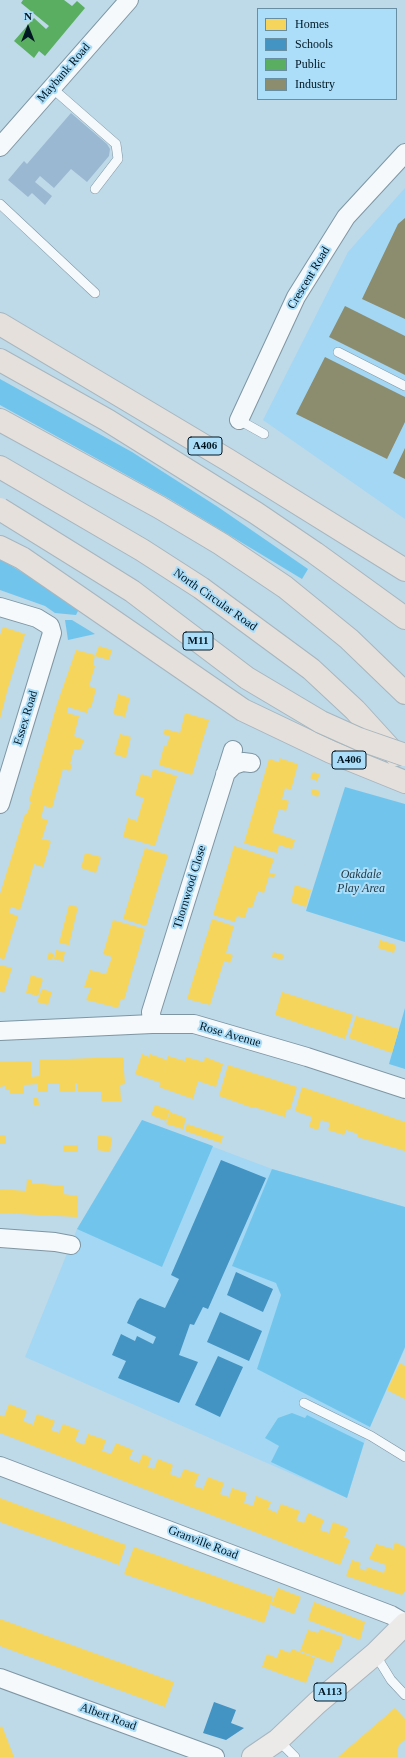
<!DOCTYPE html>
<html>
<head>
<meta charset="utf-8">
<style>
	body { margin:0 }
	#map { position:relative; width:405px; height:1757px; overflow:hidden; background:#bed9e8; font-family:Georgia,serif }
	canvas { display:block }
	.legend { position:absolute; left:257px; top:8px; width:140px; height:92px; box-sizing:border-box; background:#addef9; border:1px solid #688ea3; margin:0; padding:5px 7px; list-style:none; font-size:12px; color:#001723 }
	.legend li { display:flex; align-items:center; gap:8px; height:20px }
	.legend b { width:20px; border:1px solid #688ea3 }
	.north { position:absolute; left:8px; top:8px; width:40px; height:40px; -webkit-text-stroke:3px #addef9; paint-order:stroke; rotate:0deg; font-size:11px; font-weight:700; line-height:16px; text-align:center; color:#001723 }
	.north::after { content:''; display:block; margin:auto; width:14px; height:18px; background:#001723; clip-path:polygon(50% 0,100% 100%,50% 72%,0 100%) }
</style>
</head>
<body>
<div id="map">
<canvas width="405" height="1757"></canvas>
<ul class="legend">
<li><b style="height:11px;background:#f6d55c"></b>Homes</li>
<li><b style="height:11px;background:#4393c3"></b>Schools</li>
<li><b style="height:11px;background:#5aae61"></b>Public</li>
<li><b style="height:11px;background:#8c8c6e"></b>Industry</li>
</ul>
<div class="north">N</div>
</div>
<script>
const ctx = document.querySelector('canvas').getContext('2d');
ctx.lineJoin = 'round';
function paint(path, color) {
  ctx.fillStyle = color;
  ctx.fill(path, 'evenodd');
}
function poly(rows) {
  const path = new Path2D();
  for (const r of rows) {
    path.moveTo(r[0], r[1]);
    for (let i = 2; i < r.length; i += 2) path.lineTo(r[i], r[i + 1]);
  }
  return path;
}
function strokePath(path, color, width, dash) {
  ctx.strokeStyle = color;
  ctx.lineWidth = width;
  ctx.lineCap = dash ? 'butt' : 'round';
  ctx.setLineDash(dash || []);
  ctx.stroke(path);
}
function drawText(font, color, halo, rows, align = 'center') {
  ctx.font = font + ' Georgia,serif';
  ctx.lineWidth = 4;
  ctx.setLineDash([]);
  ctx.textBaseline = 'middle';
  ctx.strokeStyle = halo;
  ctx.fillStyle = color;
  for (const [text, x, y, turn = 0] of rows) {
    ctx.save();
    ctx.translate(x, y);
    ctx.rotate((+turn || 0) * Math.PI / 180);
    ctx.textAlign = isNaN(turn) ? turn : align;
    if (halo) ctx.strokeText(text, 0, 0);
    ctx.fillText(text, 0, 0);
    ctx.restore();
  }
}
const built = poly([
	[405,188,405,519,263,420,348,252],
	[142,1120,272,1169,405,1207,405,1348,367,1434,347,1498,25,1357,77,1229]
]);
const green = poly([
	[0,379,132,452,218,507,308,569,302,579,168,498,0,405],
	[0,559,80,607,76,615,55,613,45,606,0,590],
	[65,620,72,620,95,634,68,640],
	[345,787,405,804,405,942,306,911],
	[405,1008,405,1069,389,1064],
	[142,1120,213,1146,162,1267,77,1229],
	[272,1169,405,1207,405,1347,370,1427,257,1369,281,1295,276,1283,232,1266],
	[292,1413,305,1418,307,1415,364,1443,347,1498,271,1462,279,1446,265,1438,278,1418]
]);
const homes = poly([
	[3,627,25,634,8,688,0,719,0,635],
	[99,646,112,650,109,660,95,656],
	[76,650,95,655,93,665,95,666,89,686,96,689,91,708,89,707,87,713,68,707,67,713,79,716,74,736,84,740,80,750,74,749,70,764,72,765,70,771,63,769,52,808,44,806,41,818,48,820,42,839,51,841,43,867,34,864,20,910,11,907,9,913,18,916,4,960,0,958,0,894,25,814,27,814,31,802,29,801,57,704],
	[118,694,130,698,125,717,113,714],
	[185,713,209,720,192,775,159,765,164,746,166,747,170,736,163,734,165,729,180,733],
	[120,734,131,737,126,758,114,754],
	[279,758,298,764,291,790,285,788,282,799,289,801,286,811,279,809,272,832,295,840,292,849,279,845,277,853,244,843,269,759,279,762],
	[153,769,177,776,155,846,123,837,128,818,137,821,144,798,135,795,141,774,151,777],
	[313,772,320,774,317,781,310,778],
	[312,789,320,791,318,797,311,794],
	[234,846,274,859,269,873,275,874,274,878,269,876,264,893,258,891,252,908,248,907,245,918,237,916,235,922,213,915],
	[145,848,168,855,146,926,123,919],
	[85,853,101,857,96,873,81,868],
	[295,885,311,890,306,907,291,902],
	[69,905,78,907,69,945,59,943],
	[212,919,234,926,226,953,233,955,230,963,224,961,210,1005,187,999],
	[113,920,145,929,124,1000,121,999,118,1008,86,1000,91,988,84,987,90,970,106,974,112,957,103,954],
	[380,940,396,945,394,953,378,948],
	[56,950,65,952,63,961,54,959],
	[49,952,54,954,52,960,47,959],
	[273,952,284,955,282,960,272,957],
	[0,965,12,968,4,993,0,991],
	[31,975,43,979,38,996,26,993],
	[42,989,52,992,48,1005,37,1002],
	[282,992,353,1015,345,1039,275,1015],
	[356,1016,399,1029,392,1053,349,1038],
	[142,1054,149,1057,150,1054,167,1060,162,1078,168,1056,185,1061,186,1057,204,1062,205,1057,223,1064,216,1087,198,1081,193,1099,159,1087,161,1083,135,1074],
	[123,1057,125,1084,120,1085,121,1101,101,1101,101,1092,78,1092,77,1083,75,1083,75,1092,60,1092,59,1084,48,1084,48,1092,38,1092,38,1084,24,1085,24,1094,10,1094,10,1090,5,1090,5,1086,0,1087,0,1062,31,1061,31,1077,39,1076,39,1060],
	[228,1065,297,1087,290,1110,287,1109,285,1117,254,1107,253,1108,219,1096],
	[302,1087,405,1122,405,1151,357,1137,358,1134,346,1130,344,1135,328,1130,330,1123,321,1120,318,1130,309,1127,312,1117,295,1111],
	[33,1098,38,1098,39,1105,33,1105],
	[155,1105,170,1110,166,1121,151,1115],
	[170,1112,186,1118,183,1129,166,1124],
	[187,1124,223,1136,221,1143,185,1131],
	[0,1135,6,1135,6,1144,0,1144],
	[98,1135,112,1137,110,1152,97,1150],
	[63,1145,78,1145,78,1152,63,1152],
	[27,1179,32,1180,32,1183,64,1186,63,1194,78,1196,77,1217,0,1213,0,1189,26,1191],
	[400,1363,405,1366,405,1399,387,1390],
	[9,1404,27,1411,23,1421,33,1425,37,1414,55,1421,51,1430,59,1433,63,1424,79,1430,75,1441,84,1445,88,1434,106,1440,102,1451,111,1454,116,1443,133,1450,129,1459,139,1463,143,1454,151,1458,148,1467,154,1469,158,1459,173,1465,170,1474,180,1478,184,1469,199,1474,194,1486,203,1489,208,1477,224,1483,220,1494,229,1497,232,1488,247,1493,244,1503,253,1506,256,1496,271,1502,268,1509,277,1513,281,1504,300,1511,296,1520,304,1523,308,1513,324,1520,320,1530,329,1533,333,1522,348,1528,344,1537,350,1540,340,1565,0,1433,0,1415,4,1417],
	[0,1498,126,1545,119,1565,0,1522],
	[395,1542,405,1547,405,1591,402,1595,346,1576,352,1560,361,1563,359,1568,366,1571,367,1567,384,1573,386,1565,369,1559,376,1544,393,1549],
	[134,1547,273,1597,264,1623,124,1574],
	[278,1588,301,1597,294,1614,271,1605],
	[314,1602,365,1622,360,1640,308,1620],
	[0,1619,174,1682,165,1707,0,1646],
	[320,1629,343,1637,339,1650,337,1649,332,1663,300,1651,308,1630,318,1633],
	[280,1649,290,1653,292,1649,315,1658,306,1683,262,1667,267,1654,277,1658],
	[395,1708,405,1719,405,1740,399,1745,397,1752,398,1757,338,1757],
	[2,1726,14,1757,0,1757,0,1727]
]);
const schools = poly([
	[221,1160,266,1178,208,1309,203,1307,194,1325,190,1324,179,1355,198,1362,179,1403,118,1378,126,1361,112,1355,121,1334,135,1341,137,1336,153,1344,156,1337,127,1323,137,1301,140,1298,165,1308,179,1279,171,1275],
	[236,1272,273,1289,263,1312,227,1295],
	[220,1312,262,1331,249,1361,207,1342],
	[218,1356,243,1367,220,1417,195,1405],
	[214,1702,236,1710,231,1723,244,1728,226,1740,203,1733]
]);
const public = poly([
	[23,0,64,0,72,6,77,1,85,8,45,56,39,51,34,58,14,41,34,18,46,29,49,26,21,3]
]);
const industry = poly([
	[405,218,405,319,362,299,398,224],
	[345,306,405,336,405,375,329,337],
	[325,357,405,397,405,422,387,459,296,414],
	[405,448,405,479,393,473]
]);
const building = poly([
	[71,113,107,144,110,149,109,156,87,182,71,169,54,188,40,176,35,182,52,196,45,205,32,193,28,197,8,180,24,161,27,164]
]);
const lane = poly([
	[52,88,116,144,118,159,95,189],
	[0,204,95,293],
	[338,352,405,386],
	[239,420,264,434],
	[304,1403,371,1436,405,1457],
	[375,1654,391,1680,405,1695],
	[278,1740,295,1757]
]);
const street = poly([
	[0,147,129,0],
	[239,420,296,297,346,217,405,153],
	[0,607,37,618,50,626,52,633,0,804],
	[225,774,234,765,243,762,251,763],
	[152,1024,151,1012,233,750],
	[0,1031,152,1024,194,1024,307,1057,405,1089],
	[0,1238,55,1242,71,1245],
	[0,1466,391,1615,405,1623],
	[0,1678,215,1757]
]);
const primary = poly([
	[253,1757,278,1740,317,1703,375,1654,405,1624]
]);
const highway = poly([
	[0,324,228,460,405,570],
	[0,360,107,420,256,513,315,553,405,618],
	[0,420,159,507,221,544,285,587,349,639,405,693],
	[0,467,142,550,201,588,311,669,355,710,396,755],
	[0,547,22,558,243,710,331,752,405,782]
]);
const highwayBridge = poly([
	[0,509,132,591,247,678,321,722,359,739,405,755]
]);
const shields = [
	[205,446,34],
	[198,641,30],
	[349,760,34],
	[330,1692,32]
];
const shieldNames = [
	["A406",205,446],
	["M11",198,641],
	["A406",349,760],
	["A113",330,1692]
];
const streetNames = [
	["Maybank Road",64,73,-49],
	["Crescent Road",309,278,-59],
	["North Circular Road",215,600,35],
	["Essex Road",26,718,-73],
	["Thornwood Close",190,887,-73],
	["Rose Avenue",230,1035,16],
	["Granville Road",203,1543,21],
	["Albert Road",108,1717,20]
];
const parkNames = [
	["Oakdale",361,875],
	["Play Area",361,889]
];
paint(built, '#a4d7f3');
paint(green, '#71c5ec');
paint(homes, '#f6d55c');
paint(schools, '#4393c3');
paint(public, '#5aae61');
paint(industry, '#8c8c6e');
paint(building, '#9ab8d1');
strokePath(lane, '#7e96a3', 10);
strokePath(street, '#7e96a3', 20);
strokePath(primary, '#a7b6be', 24);
strokePath(highway, '#a7b6be', 24);
strokePath(lane, '#f5f9fc', 9);
strokePath(street, '#f5f9fc', 18);
strokePath(primary, '#eceae8', 22);
strokePath(highway, '#e5e0dc', 22);
strokePath(highwayBridge, '#a7b6be', 24, []);
strokePath(highwayBridge, '#e5e0dc', 22);
for (const [x, y, w] of shields) {
  const box = new Path2D();
  box.roundRect(x - w / 2, y - 9, w, 18, 3);
  ctx.fillStyle = '#addef9';
  ctx.fill(box);
  strokePath(box, '#001723', 1);
}
drawText('bold 11px', '#001723', null, shieldNames);
drawText('12px', '#001723', '#addef9', streetNames);
drawText('italic 12px', '#203947', '#addef9', parkNames);
</script>
</body>
</html>
